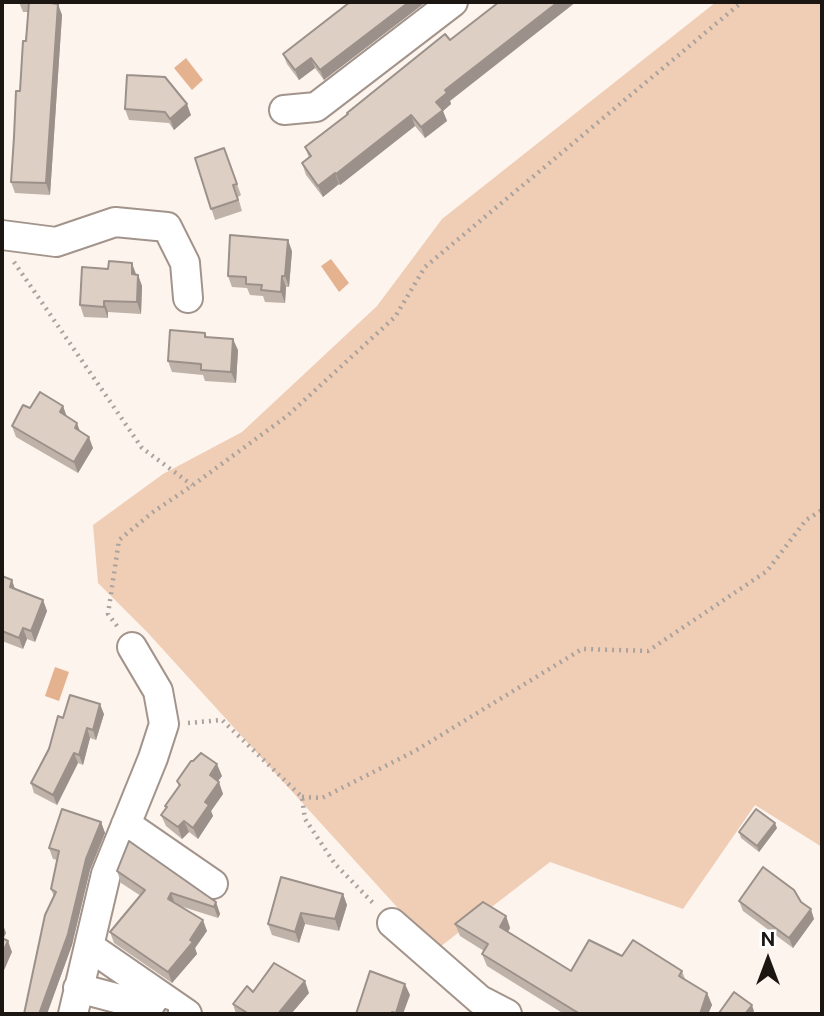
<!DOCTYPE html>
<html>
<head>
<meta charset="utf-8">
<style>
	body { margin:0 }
	#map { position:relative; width:824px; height:1016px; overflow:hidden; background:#fdf4ee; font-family:"Public Sans",sans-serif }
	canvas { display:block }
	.frame { position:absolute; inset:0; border:4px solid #1b1612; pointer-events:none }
	.north { position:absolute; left:733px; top:925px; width:70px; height:70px; -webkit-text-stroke:5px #fff; paint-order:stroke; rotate:0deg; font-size:19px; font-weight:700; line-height:28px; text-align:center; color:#1b1612 }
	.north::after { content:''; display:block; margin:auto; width:24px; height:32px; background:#1b1612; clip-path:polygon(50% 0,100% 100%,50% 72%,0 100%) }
</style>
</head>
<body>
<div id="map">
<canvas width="824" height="1016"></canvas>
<div class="frame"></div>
<div class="north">N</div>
</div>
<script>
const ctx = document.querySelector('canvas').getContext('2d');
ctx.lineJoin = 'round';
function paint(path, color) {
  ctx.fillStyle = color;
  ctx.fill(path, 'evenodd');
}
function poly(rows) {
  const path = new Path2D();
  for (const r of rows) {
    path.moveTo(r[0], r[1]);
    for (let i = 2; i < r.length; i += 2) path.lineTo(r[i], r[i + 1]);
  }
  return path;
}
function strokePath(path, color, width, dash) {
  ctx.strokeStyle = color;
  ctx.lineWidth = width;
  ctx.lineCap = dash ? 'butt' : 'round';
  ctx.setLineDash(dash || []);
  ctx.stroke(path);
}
const green = poly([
	[716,2,822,2,822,847,755,805,683,909,550,862,436,950,148,633,98,583,93,525,163,474,242,432,377,306,442,219]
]);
const water = poly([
	[186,58,203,80,192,90,174,68],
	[331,259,349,283,339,292,321,266],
	[55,667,69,672,59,701,45,696]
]);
const path = poly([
	[14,262,142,448,192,485],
	[117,626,108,614,119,540,153,512,193,485,287,416,395,317,425,267,742,2],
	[188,723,222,720,302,797,305,819,335,864,375,905],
	[302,797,322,798,415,751,582,649,648,651,767,571,806,520,822,510]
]);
const minor = poly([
	[284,110,316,107,453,2],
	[2,235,56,242,115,222,167,227,185,263,188,298],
	[126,824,213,884],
	[392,923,480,1000,507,1014],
	[90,947,187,1014],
	[78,988,135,1003,151,1014],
	[73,1014,106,874,153,758,164,724,158,691,132,647]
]);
const wall = poly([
	[19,2,56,2,62,15,50,195,15,193,11,182,28,12,23,12],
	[350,2,324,80,315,68,299,80,287,64,283,54],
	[127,75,191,115,174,130,169,123,129,120,125,109],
	[450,101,451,104,443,111,447,121,425,138,415,126,340,185,339,184,323,197,306,175,302,163,309,158,305,147],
	[224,148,241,195,238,197,242,211,215,220,195,158],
	[292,251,289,287,286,287,285,303,265,302,263,296,250,295,247,288,232,287,228,276],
	[136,275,138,275,142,286,141,314,108,312,108,318,84,317,80,305],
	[205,333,207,337,238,350,236,383,205,381,203,375,172,372,168,361],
	[63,406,66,416,93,448,78,473,16,437,12,426,30,408],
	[2,576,16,589,43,600,47,611,35,642,27,639,23,649,2,641],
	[104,714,96,740,90,738,83,765,78,763,57,805,34,793,31,783,63,718],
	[222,776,218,781,223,794,211,811,213,816,198,839,189,832,182,839,166,826,161,815,166,809,165,806,179,787,177,781],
	[101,822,105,833,90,870,72,945,47,1014,24,1014,54,897,51,889,57,860,53,859,49,848],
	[777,828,759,852,741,838,739,832],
	[117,871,216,902,220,914,218,918,180,906,207,931,195,948,197,954,172,983,114,943,110,932,141,896,121,883],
	[343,894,347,905,339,931,305,924,299,943,272,935,268,924],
	[739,901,801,902,814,919,793,948,743,911],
	[506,916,510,928,508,932,571,971,622,956,682,971,685,979,707,993,712,1005,708,1014,564,1014,487,966,482,954,484,951,460,936,455,924],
	[309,993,291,1014,236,1014,233,1004]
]);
const shadedWall = poly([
	[409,2,426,2,324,80,320,70],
	[558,2,576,2,450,101,451,104,443,111,447,121,425,138,421,127,436,102,445,90],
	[58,4,62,15,50,195,46,183],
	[311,58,315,68,299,80,295,70],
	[187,104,191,115,174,130,170,119],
	[411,115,415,126,340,185,336,174],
	[335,173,339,184,323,197,318,186],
	[288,240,292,251,289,287,285,276],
	[132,263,136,274,136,286,132,274],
	[138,275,142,286,141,314,137,302],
	[282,276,286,287,285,303,281,292],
	[104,301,108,312,108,318,104,307],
	[233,339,238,350,236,383,231,372],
	[63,406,67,417,60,412],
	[77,423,81,434,75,428],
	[89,437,93,448,78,473,74,462],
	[12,580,16,592,10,587],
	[43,600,47,611,35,642,31,631],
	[23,628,27,639,23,649,19,638],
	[100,704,104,714,96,740,93,730],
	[87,728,90,738,83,765,79,755],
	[74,753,78,763,57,805,53,795],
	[217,764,222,776,214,786,210,775],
	[219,782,223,794,211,811,213,816,198,839,193,828,205,802],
	[184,821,189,832,182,839,178,827],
	[101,822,105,833,90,870,72,945,47,1014,39,1014,86,859],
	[775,823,777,828,759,852,757,846],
	[171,893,175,904,168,899],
	[343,894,347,905,339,931,335,919],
	[216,902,220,914,218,918,214,907],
	[811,909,814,919,793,948,789,938],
	[301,913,305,924,299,943,295,932],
	[506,916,510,928,504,939,500,927],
	[203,920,207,931,195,948,197,954,172,983,168,972],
	[2,922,6,933,2,942],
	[8,941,12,952,2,975,2,954],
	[305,981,309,993,291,1014,278,1014],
	[405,984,410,995,403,1014,396,1014],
	[707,993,712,1005,708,1014,700,1014],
	[752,1005,754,1011,752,1014,745,1014]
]);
const building = poly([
	[29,2,51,2,51,3,58,4,46,183,11,182,14,137,16,91,20,91,23,41,26,41,29,2],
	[350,2,409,2,320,70,311,58,295,70,283,54,350,2],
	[499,2,558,2,445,90,447,93,436,102,443,110,421,127,411,115,336,174,335,173,318,186,302,163,311,156,305,147,348,114,347,113,445,34,450,40,499,2],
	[127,75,165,77,187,104,170,119,165,112,125,109,127,75],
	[224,148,237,184,233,185,238,200,211,209,195,158,224,148],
	[230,235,288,240,285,276,282,276,281,292,261,290,262,285,246,284,246,277,228,276,230,235],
	[109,261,132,263,132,274,138,275,137,302,104,301,104,307,80,305,82,267,108,269,109,261],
	[170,330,205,333,205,337,233,339,231,372,201,370,201,364,168,361,170,330],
	[40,392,63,406,60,412,77,423,75,428,89,437,74,462,12,426,23,405,30,408,40,392],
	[2,576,12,580,10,587,43,600,31,631,23,628,19,638,2,631,2,576],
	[70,695,100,704,93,730,87,728,79,755,74,753,53,795,31,783,49,749,58,716,63,718,70,695],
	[201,753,217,764,210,775,219,782,205,802,209,805,193,828,184,821,178,827,161,815,167,807,165,806,180,785,177,781,191,761,193,761,201,753],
	[62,809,101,822,86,859,68,934,39,1014,24,1014,45,915,56,892,51,889,59,851,49,848,62,809],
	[756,809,775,823,757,846,739,832,756,809],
	[129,841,216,902,214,907,171,893,168,899,203,920,190,940,193,942,168,972,110,932,145,890,117,871,129,841],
	[763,867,794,890,801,902,811,909,789,938,739,901,763,867],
	[281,877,343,894,335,919,301,913,295,932,268,924,281,877],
	[483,902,506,916,500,927,571,971,589,940,622,956,633,940,682,971,679,976,707,993,700,1014,580,1014,482,954,488,944,455,924,483,902],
	[2,938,8,941,2,954,2,938],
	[274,963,305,981,278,1014,249,1014,233,1004,247,986,253,992,274,963],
	[370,971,405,984,396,1013,392,1012,392,1014,356,1014,370,971],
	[734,992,752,1005,745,1014,721,1014,719,1013,734,992],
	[165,1009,168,1010,168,1014,162,1014,165,1009]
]);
paint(green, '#f0ceb6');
paint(water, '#e5b28f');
strokePath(minor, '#a2948b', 32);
strokePath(path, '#aaa29d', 4.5, [2, 5]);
strokePath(minor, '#fff', 28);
paint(wall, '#bfb2a9');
paint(shadedWall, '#9b918a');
paint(building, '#decfc5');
strokePath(building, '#9b918a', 2);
</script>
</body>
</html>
